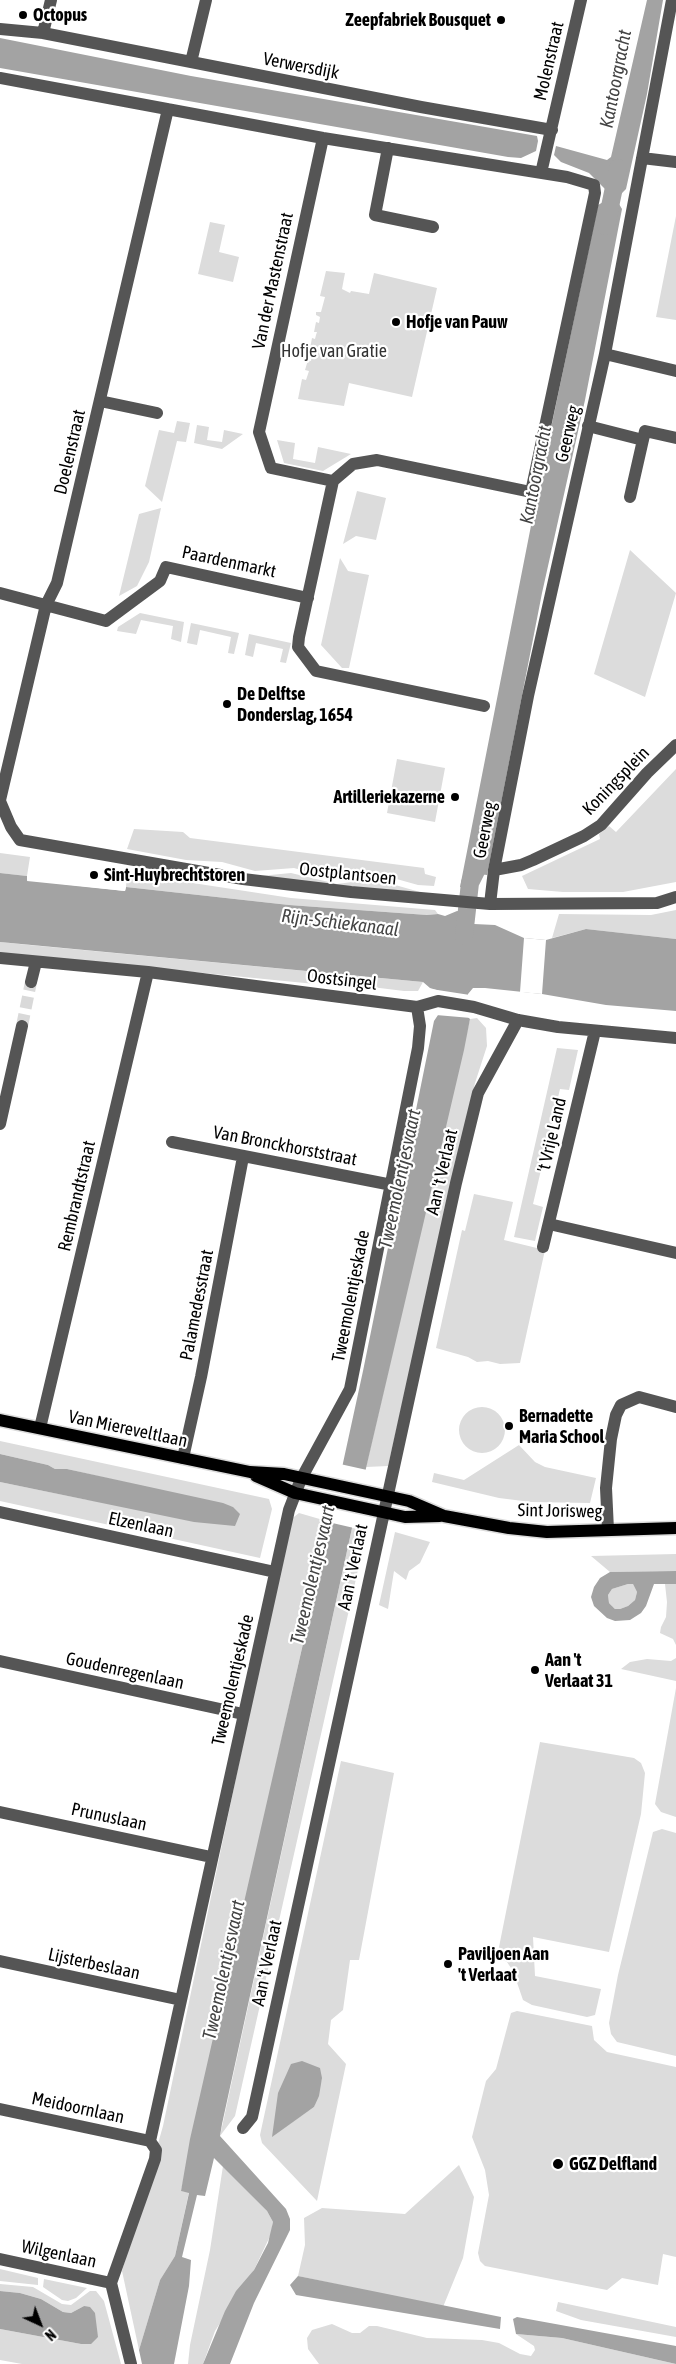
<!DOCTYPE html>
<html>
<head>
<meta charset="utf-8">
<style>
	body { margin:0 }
	#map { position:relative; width:676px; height:2364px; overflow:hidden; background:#fff; font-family:"Asap Condensed",sans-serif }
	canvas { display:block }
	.north { position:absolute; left:15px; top:2299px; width:50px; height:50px; -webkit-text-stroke:4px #fff; paint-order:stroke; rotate:137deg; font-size:14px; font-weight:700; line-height:20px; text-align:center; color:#000 }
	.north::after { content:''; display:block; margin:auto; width:18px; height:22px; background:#000; clip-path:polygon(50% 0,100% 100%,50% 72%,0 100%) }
</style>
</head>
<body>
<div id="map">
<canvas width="676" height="2364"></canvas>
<div class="north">N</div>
</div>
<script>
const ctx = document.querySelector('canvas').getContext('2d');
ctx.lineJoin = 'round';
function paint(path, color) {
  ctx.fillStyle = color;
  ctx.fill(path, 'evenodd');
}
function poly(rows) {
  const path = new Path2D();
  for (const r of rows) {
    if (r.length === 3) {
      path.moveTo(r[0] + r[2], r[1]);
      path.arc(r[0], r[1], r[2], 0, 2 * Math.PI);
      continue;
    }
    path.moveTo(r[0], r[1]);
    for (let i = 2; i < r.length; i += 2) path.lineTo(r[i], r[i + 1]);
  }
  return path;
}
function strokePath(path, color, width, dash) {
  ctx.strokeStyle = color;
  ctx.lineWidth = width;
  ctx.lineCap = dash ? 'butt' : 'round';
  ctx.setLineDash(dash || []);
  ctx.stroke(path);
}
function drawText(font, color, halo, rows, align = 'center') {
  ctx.font = font + ' "Asap Condensed",sans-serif';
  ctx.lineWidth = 4.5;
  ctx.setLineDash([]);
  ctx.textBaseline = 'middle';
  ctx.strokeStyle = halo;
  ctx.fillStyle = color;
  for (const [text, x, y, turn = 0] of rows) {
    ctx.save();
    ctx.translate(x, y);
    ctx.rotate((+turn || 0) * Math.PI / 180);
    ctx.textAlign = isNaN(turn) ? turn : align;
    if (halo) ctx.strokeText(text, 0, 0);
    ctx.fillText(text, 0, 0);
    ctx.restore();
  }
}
const green = poly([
	[676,216,676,320,656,317],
	[210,222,225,225,219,252,239,257,233,282,198,274],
	[326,271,345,273,342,289,350,293,351,291,369,294,374,273,437,288,412,397,349,383,344,406,298,399,302,379,306,380,309,371,305,370,308,360,311,361,312,355,309,354,312,338,315,339,316,335,317,332,314,332,316,322,319,323,320,317,316,315,316,312,321,312,325,297,320,296],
	[177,421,190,423,186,442,177,441,162,502,145,486,159,430,174,433],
	[197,425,209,427,207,440,222,442,224,430,243,434,222,449,194,443],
	[277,440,295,443,293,459,315,463,318,447,351,454,323,471,284,463],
	[357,491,386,498,376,540,356,536,343,544],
	[161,508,149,562,137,586,119,596,139,514],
	[630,550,676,593,645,697,594,674],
	[340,558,348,571,369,575,349,668,342,668,321,645],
	[140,613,184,622,181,642,171,639,173,626,141,620,136,634,117,631,118,627],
	[191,623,239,633,234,654,228,653,231,637,200,630,197,645,187,643],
	[249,634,291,643,286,663,280,662,283,649,256,643,253,657,245,655],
	[397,759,445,768,435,822,387,813],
	[676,769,676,882,623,892,563,892,528,889,522,876,600,839,599,834,609,826,616,832],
	[134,829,183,832,190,838,424,868,425,874,436,877,434,886,418,885,393,878,365,874,333,879,294,868,255,871,222,862,186,860,127,849],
	[0,853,30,857,27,876,0,873],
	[127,873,291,898,435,910,438,914,427,915,289,905,126,887],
	[291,873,337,884,360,881,381,881,420,892,339,886,260,876],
	[676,910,676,939,586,929,552,938,559,914,651,915],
	[0,942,29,945,423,982,418,991,404,991,315,980,315,984,0,953],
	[477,1018,486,1028,487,1046,475,1083,388,1466,366,1467,470,1019],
	[557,1048,578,1050,569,1090,560,1089,533,1204,543,1207,535,1241,514,1237],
	[474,1194,513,1202,504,1240,545,1250,520,1363,500,1364,488,1361,477,1362,468,1357,436,1348,462,1230,465,1231],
	[482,1430,23],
	[0,1441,269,1499,272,1509,260,1558,0,1501,0,1482,88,1500,233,1507,67,1469,55,1469,48,1465,0,1454],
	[519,1445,535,1462,545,1467,596,1478,590,1503,531,1502,499,1498,432,1482,434,1473,464,1480],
	[299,1513,330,1522,181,2191,189,2192,175,2256,160,2280,139,2350,122,2271,163,2126,290,1520],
	[352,1528,367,1530,235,2116,220,2136],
	[395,1532,430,1542,420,1563,409,1571,406,1580,394,1571,388,1609,379,1605],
	[676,1554,676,1571,610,1572,591,1556],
	[628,1584,633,1584,637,1592,635,1600,628,1606,620,1609,615,1609,609,1603,608,1595,612,1589],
	[665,1584,676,1584,676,1645,673,1639,660,1633,661,1627,666,1617,667,1602],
	[676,1658,676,1681,621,1669,630,1662,647,1659,671,1661],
	[676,1688,676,1817,661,1812,655,1804],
	[540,1742,634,1758,641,1763,645,1773,641,1814,609,1952,533,1937,535,1976,601,1989,595,2015,587,2017,532,2005,523,2000,513,1971,507,1962,497,1957],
	[341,1761,394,1773,359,1960,350,1960,343,2010,331,2020,328,2044,346,2064,317,2201,262,2143,260,2135],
	[322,2078,314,2107,272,2136],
	[662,1829,676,1833,676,2056,617,2042,611,2034,609,2023,618,1975,653,1832],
	[517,2011,592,2026,594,2040,607,2052,676,2067,676,2257,663,2254,658,2285,622,2278,607,2290,485,2266,480,2261,478,2253,489,2195,485,2170,472,2137,486,2081,496,2069,511,2013],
	[459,2165,474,2197,463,2258,443,2307,298,2276,305,2245,304,2218,322,2208,405,2214],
	[223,2166,267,2211,273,2222,271,2234,254,2270,215,2331,203,2364,188,2364,190,2345,210,2250],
	[0,2269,38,2278,38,2285,0,2281],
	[44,2279,87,2288,76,2298,68,2301,62,2300,43,2287],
	[0,2284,33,2287,62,2304,71,2305,90,2291,96,2291,104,2301,121,2364,22,2364,0,2360,0,2329,81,2344,90,2344,84,2306,71,2313,63,2312,41,2299,20,2293,0,2291],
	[558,2302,676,2327,676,2337,581,2320,556,2311],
	[332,2324,352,2333,360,2333,369,2326,377,2326,427,2338,482,2340,499,2343,520,2354,531,2356,535,2350,534,2346,516,2334,562,2338,676,2364,319,2364,308,2349,307,2338,312,2330]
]);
const water = poly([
	[647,0,663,0,647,94,626,189,621,194,607,191,589,173,561,162,554,155,556,146,607,160,611,157],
	[0,38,191,76,537,136,538,141,536,151,521,158,508,157,0,68],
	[605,201,619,204,622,209,585,400,542,593,487,875,479,874,474,889,460,887,539,485,598,205],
	[0,873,27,876,27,880,125,891,126,887,289,905,427,915,438,914,445,916,457,911,470,913,474,924,495,925,524,938,546,940,586,929,676,939,676,1011,606,1005,542,994,485,988,473,988,468,994,465,1014,470,1019,464,1050,352,1528,222,2124,220,2136,286,2209,290,2219,290,2230,254,2303,230,2364,203,2364,225,2311,236,2291,254,2270,268,2243,273,2222,267,2211,214,2158,205,2196,197,2195,182,2257,191,2260,189,2286,174,2364,142,2364,139,2350,160,2280,175,2256,189,2193,181,2191,190,2139,318,1578,363,1371,434,1021,438,1015,446,1011,443,992,430,988,423,982,0,942],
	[0,1454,48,1465,55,1469,67,1469,223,1503,233,1507,240,1514,235,1526,194,1522,0,1482],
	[676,1571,676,1584,654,1584,646,1606,641,1613,630,1620,615,1621,607,1618,594,1606,591,1597,594,1587,600,1578,610,1572],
	[628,1584,633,1584,637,1592,635,1600,628,1606,620,1609,615,1609,609,1603,608,1595,612,1589],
	[302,2061,320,2068,322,2078,319,2096,314,2107,272,2137,278,2093,291,2064],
	[298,2276,501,2317,500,2329,296,2295,290,2285],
	[0,2291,20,2293,41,2299,63,2312,71,2313,84,2306,90,2307,95,2313,98,2337,91,2344,81,2344,0,2329],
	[517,2317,676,2346,676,2364,562,2338,516,2334,513,2319]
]);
const pier = poly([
	[28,874,30,878,104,886,106,888,126,887,125,891,27,881],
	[524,938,546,940,542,994,520,992],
	[431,989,470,995,468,1013,471,1018,436,1015,444,1010,441,993,431,991],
	[340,1464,367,1470,354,1528,328,1522]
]);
const canal = poly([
	[606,226,618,168],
	[464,936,470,883,478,867]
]);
const minorTunnel = poly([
	[22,1026,31,982]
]);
const minor = poly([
	[0,29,43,33,421,107,552,130],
	[43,33,51,0],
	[191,62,206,0],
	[0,78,323,138,567,177,594,185,595,193,531,492,377,460,353,464,333,481,299,637,298,647,316,671,484,706],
	[323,138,259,432,271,468,333,481],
	[388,148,375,215,433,227],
	[642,158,676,162],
	[541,173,581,0],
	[605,354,676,371],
	[100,401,157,413],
	[588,426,643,440],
	[630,497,645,431,676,438],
	[0,593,106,621,160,581,166,567,308,598],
	[0,800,46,605,57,583,168,109],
	[0,801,11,827,20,840,243,879,351,892,490,904,657,903,676,897],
	[494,870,521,865,533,860,584,836,601,825,647,773,676,745],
	[490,904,494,870,528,696,605,354,672,0],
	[0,958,148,972,417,1007,438,1001,474,1007,518,1020,558,1027,676,1038],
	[31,982,36,962],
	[0,1124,22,1026],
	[172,1142,392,1185],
	[549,1224,676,1253],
	[543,1247,595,1031],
	[40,1428,148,972],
	[183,1458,201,1377,243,1157],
	[0,1512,275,1572],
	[608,1530,606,1488,611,1439,616,1415,621,1405,639,1397,676,1407],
	[0,1661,243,1714],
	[0,1812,211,1857],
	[0,1961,181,2000],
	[0,2109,150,2141],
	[243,2128,252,2117,456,1183,478,1093,518,1020],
	[0,2259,111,2283],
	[131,2364,111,2283,155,2159,156,2150,150,2141,289,1510,301,1479,350,1389,418,1048,420,1026,417,1007]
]);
const major = poly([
	[0,1420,250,1472,284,1474,409,1501,444,1516,509,1528,547,1532,676,1528],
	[256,1476,295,1493,405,1517,440,1516]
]);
const markers = [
	[23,15,5,"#000"],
	[501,20,5,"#000"],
	[396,322,5,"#000"],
	[227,704,5,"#000"],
	[455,797,5,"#000"],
	[94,875,5,"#000"],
	[509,1426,5,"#000"],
	[535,1670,5,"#000"],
	[448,1964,5,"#000"],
	[558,2164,6,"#000"]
];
const poiNames = [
	["Octopus",33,15],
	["Zeepfabriek Bousquet",491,20,"right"],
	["Hofje van Pauw",406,322],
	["De Delftse",237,694],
	["Donderslag, 1654",237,715],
	["Artilleriekazerne",445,797,"right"],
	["Sint-Huybrechtstoren",104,875],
	["Bernadette",519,1416],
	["Maria School",519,1437],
	["Aan 't",545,1660],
	["Verlaat 31",545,1681],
	["Paviljoen Aan",458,1954],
	["'t Verlaat",458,1975],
	["GGZ Delfland",569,2164]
];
const streetNames = [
	["Molenstraat",549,61,-77],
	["Verwersdijk",301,66,11],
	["Van der Mastenstraat",273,281,-78],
	["Geerweg",568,434,-77],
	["Doelenstraat",70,452,-77],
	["Paardenmarkt",229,562,12],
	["Koningsplein",616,781,-46],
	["Geerweg",485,830,-79],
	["Oostplantsoen",348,874,6],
	["Oostsingel",342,980,7],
	["'t Vrije Land",552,1135,-77],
	["Van Bronckhorststraat",285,1146,11],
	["Aan 't Verlaat",442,1172,-77],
	["Rembrandtstraat",77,1196,-77],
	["Tweemolentjeskade",351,1296,-79],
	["Palamedesstraat",197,1305,-79],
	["Van Miereveltlaan",128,1429,12],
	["Sint Jorisweg",560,1511,1],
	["Elzenlaan",141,1525,12],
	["Aan 't Verlaat",353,1567,-78],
	["Goudenregenlaan",125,1671,12],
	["Tweemolentjeskade",233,1680,-77],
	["Prunuslaan",109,1817,12],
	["Aan 't Verlaat",267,1963,-78],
	["Lijsterbeslaan",94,1964,12],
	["Meidoornlaan",78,2108,12],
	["Wilgenlaan",59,2254,12]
];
const parkNames = [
	["Hofje van Gratie",334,351]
];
const waterNames = [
	["Kantoorgracht",616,79,-79],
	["Kantoorgracht",536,475,-79],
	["Rijn-Schiekanaal",340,923,7],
	["Tweemolentjesvaart",400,1179,-78],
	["Tweemolentjesvaart",313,1575,-77],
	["Tweemolentjesvaart",224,1970,-78]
];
paint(green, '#dcdcdc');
paint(water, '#a3a3a3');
paint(pier, '#fff');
strokePath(canal, '#a3a3a3', 18);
strokePath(minorTunnel, '#d9d9d9', 12, [12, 6]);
strokePath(major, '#dbdbdb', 15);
strokePath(minor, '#555', 12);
strokePath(major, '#000', 12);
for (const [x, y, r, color] of markers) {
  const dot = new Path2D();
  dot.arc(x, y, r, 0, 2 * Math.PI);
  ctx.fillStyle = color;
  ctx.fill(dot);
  strokePath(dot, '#fff', 2);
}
drawText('bold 18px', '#000', '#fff', poiNames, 'left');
drawText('18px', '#000', '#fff', streetNames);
drawText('18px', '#333', '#fff', parkNames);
drawText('italic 19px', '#444', '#fff', waterNames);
</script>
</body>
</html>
